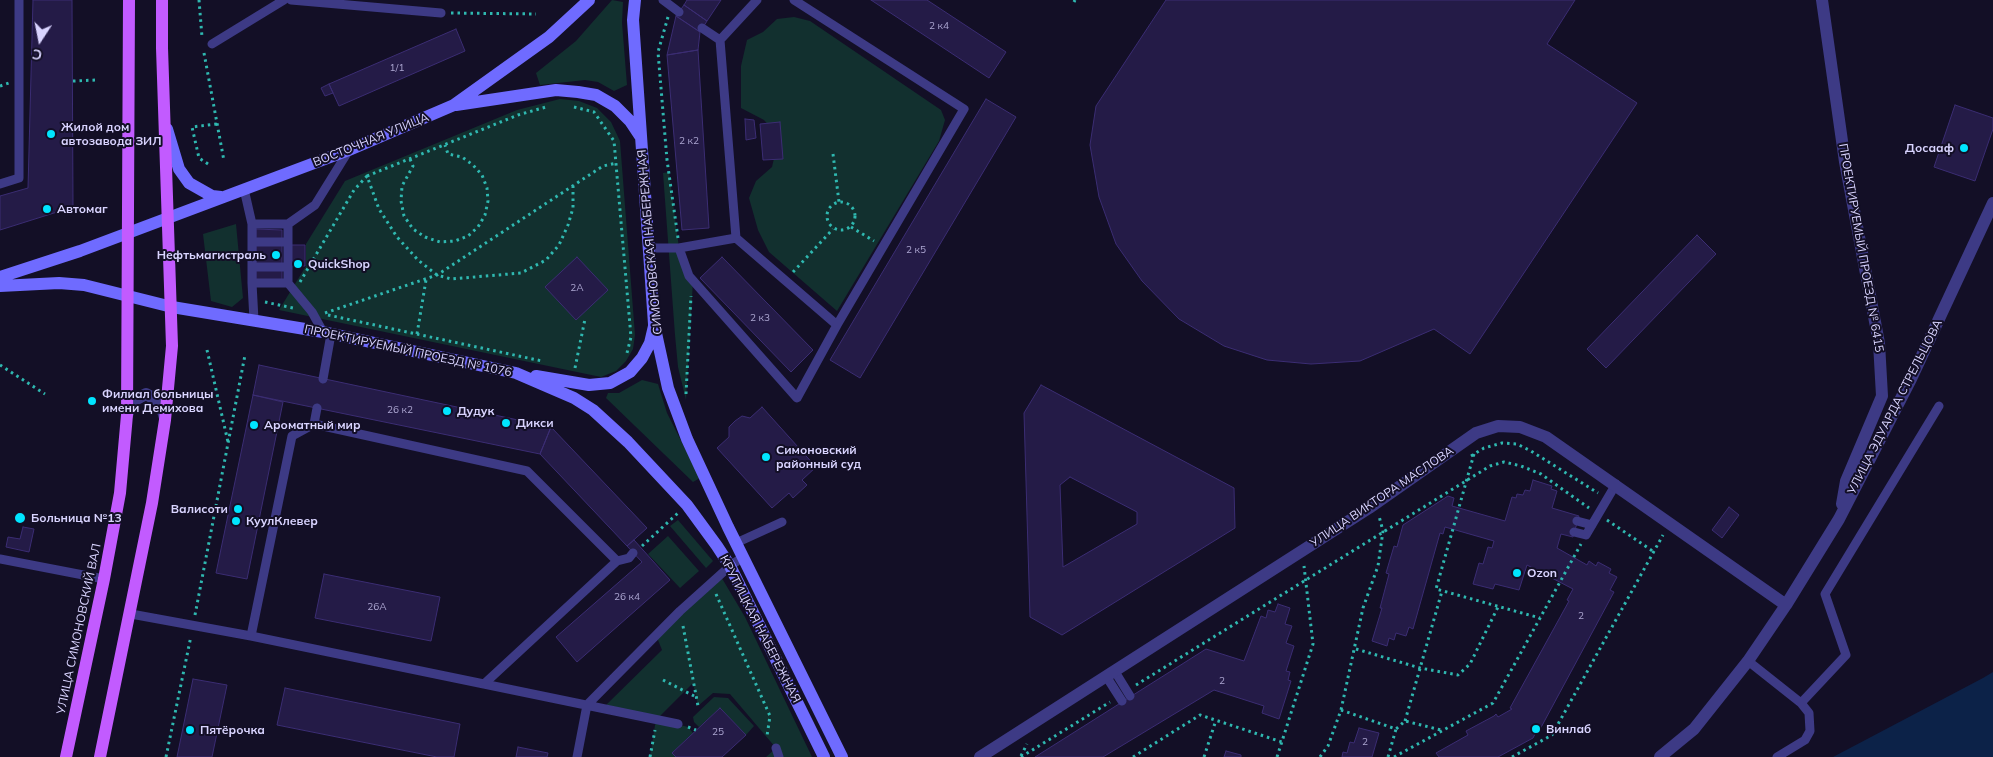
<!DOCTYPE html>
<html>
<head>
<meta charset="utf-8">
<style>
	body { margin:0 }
	#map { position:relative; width:1993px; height:757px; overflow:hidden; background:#130f26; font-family:Mulish,sans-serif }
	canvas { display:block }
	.north { position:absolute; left:15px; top:15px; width:50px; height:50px; -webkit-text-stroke:4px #130f26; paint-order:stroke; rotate:191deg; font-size:14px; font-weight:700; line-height:20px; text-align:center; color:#d9d4ff }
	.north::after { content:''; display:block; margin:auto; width:18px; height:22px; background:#d9d4ff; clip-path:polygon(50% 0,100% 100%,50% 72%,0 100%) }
</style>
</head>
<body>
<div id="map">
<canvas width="1993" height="757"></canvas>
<div class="north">С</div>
</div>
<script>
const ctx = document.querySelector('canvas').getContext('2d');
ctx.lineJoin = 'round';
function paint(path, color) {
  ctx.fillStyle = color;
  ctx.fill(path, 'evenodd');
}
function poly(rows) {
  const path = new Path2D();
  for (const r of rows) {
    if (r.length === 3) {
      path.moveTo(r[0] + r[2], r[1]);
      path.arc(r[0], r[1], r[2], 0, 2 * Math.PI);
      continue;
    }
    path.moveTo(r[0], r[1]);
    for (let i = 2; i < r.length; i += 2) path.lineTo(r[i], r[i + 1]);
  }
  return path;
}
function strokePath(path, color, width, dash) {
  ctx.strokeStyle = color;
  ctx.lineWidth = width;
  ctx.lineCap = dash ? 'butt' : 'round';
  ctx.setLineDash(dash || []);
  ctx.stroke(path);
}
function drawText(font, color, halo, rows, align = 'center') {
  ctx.font = font + ' Mulish,sans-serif';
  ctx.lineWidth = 4;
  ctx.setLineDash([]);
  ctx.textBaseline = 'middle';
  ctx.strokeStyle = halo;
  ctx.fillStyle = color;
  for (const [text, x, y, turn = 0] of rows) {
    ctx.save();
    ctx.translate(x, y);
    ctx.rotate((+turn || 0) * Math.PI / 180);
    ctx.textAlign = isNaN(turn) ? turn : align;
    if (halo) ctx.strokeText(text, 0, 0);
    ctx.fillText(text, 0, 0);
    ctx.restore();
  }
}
const green = poly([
	[612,0,623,2,622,23,627,85,614,91,598,82,585,80,540,85,536,73,576,41],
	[794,17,810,21,941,110,945,120,939,141,837,311,769,252,758,230,749,198,756,181,772,167,779,137,764,120,741,108,741,66,747,40,763,32,777,19],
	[560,99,579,101,597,108,611,122,620,141,635,335,633,349,626,361,616,371,601,377,279,310,306,266,306,244,345,181,517,110],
	[669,172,679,248,693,281,686,400,678,367,675,335,663,173],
	[236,224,243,298,232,307,211,301,203,234],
	[642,380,658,384,667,413,700,478,693,482,606,398,608,393,619,393],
	[678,520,713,561,706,568,670,526],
	[668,536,699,571,680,588,648,554],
	[720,575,745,617,812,757,766,757,776,748,730,694,713,693,698,706,693,683,657,719,688,727,693,733,672,753,676,757,650,757,656,719,603,708,662,650,656,635],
	[714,697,728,698,754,726,746,735,720,708,699,727,694,722,693,717]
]);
const water = poly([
	[1993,672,1993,757,1833,757,1983,678]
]);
const building = poly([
	[33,0,72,0,73,207,0,230,0,196,28,188,33,0],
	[687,0,721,0,707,21,684,5,687,0],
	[871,0,927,0,1006,52,989,78,871,0],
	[1166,0,1575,0,1547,44,1637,103,1470,354,1434,329,1360,361,1311,364,1267,360,1224,346,1179,319,1142,281,1116,244,1099,197,1090,145,1096,106,1166,0],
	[684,5,707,21,700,32,676,16,684,5],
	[676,16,700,32,698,50,667,55,676,16],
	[456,29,465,51,339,106,329,84,456,29],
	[698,50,709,228,682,230,667,55,698,50],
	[329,84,333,93,325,96,321,88,329,84],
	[986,99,1016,117,860,378,830,360,986,99],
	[1955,105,1993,118,1993,129,1975,181,1934,167,1955,105],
	[745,119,754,120,756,138,746,140,745,119],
	[780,122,783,159,763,160,760,124,780,122],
	[256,229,282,230,282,282,256,282,256,229],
	[1697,235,1716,254,1606,368,1587,349,1697,235],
	[286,245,305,245,305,266,286,266,286,245],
	[577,257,608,290,576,320,545,287,577,257],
	[722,257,813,350,791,372,700,278,722,257],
	[259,365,551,427,540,454,253,395,259,365],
	[1041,385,1234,488,1235,528,1062,635,1030,617,1024,413,1041,385],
	[1070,477,1137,512,1137,524,1063,567,1060,485,1070,477],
	[253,395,283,402,247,579,216,573,253,395],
	[762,407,816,467,802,480,807,485,793,498,789,493,772,508,717,448,729,437,729,427,735,421,742,416,750,418,762,407],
	[551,427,647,528,627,546,540,454,551,427],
	[1533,480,1552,486,1551,489,1557,491,1552,508,1579,516,1573,537,1561,534,1557,548,1587,565,1589,561,1596,566,1598,562,1611,569,1609,573,1617,577,1610,590,1614,592,1538,733,1536,732,1533,738,1498,757,1439,757,1436,753,1468,735,1466,731,1494,716,1496,714,1498,717,1512,709,1510,708,1569,601,1567,600,1573,589,1527,565,1519,590,1495,584,1493,589,1473,584,1479,563,1483,564,1488,547,1492,548,1494,541,1445,527,1443,534,1440,533,1413,629,1409,627,1406,636,1396,633,1394,640,1389,638,1387,646,1372,641,1382,608,1380,608,1389,574,1386,573,1394,546,1397,547,1403,525,1448,496,1454,498,1452,506,1505,521,1512,497,1516,498,1517,494,1523,495,1525,490,1530,491,1533,480],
	[1729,507,1739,515,1722,538,1712,530,1729,507],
	[23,527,34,529,29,552,6,547,8,537,20,539,23,527],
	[634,540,670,580,577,662,556,637,642,562,627,546,634,540],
	[324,574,440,597,431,641,315,618,324,574],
	[1278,604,1290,608,1285,624,1292,626,1286,643,1294,646,1286,671,1290,672,1288,680,1291,681,1279,719,1262,713,1264,706,1214,690,1103,757,1035,757,1206,649,1244,661,1261,616,1266,618,1268,610,1275,612,1278,604],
	[193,679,227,685,212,757,177,757,193,679],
	[285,688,460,724,454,757,437,757,277,725,285,688],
	[720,708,746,735,722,757,676,757,672,753,720,708],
	[1359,728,1379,733,1372,757,1342,757,1343,752,1347,753,1350,742,1354,743,1359,728],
	[518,747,548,753,547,757,516,757,518,747],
	[1226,751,1241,755,1241,757,1224,757,1226,751]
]);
const path = poly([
	[199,0,202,37],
	[1074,2,1075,0],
	[451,13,536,14],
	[668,17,658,52,667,160,678,238],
	[204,53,224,161],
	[73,81,97,80],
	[0,86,9,83],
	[574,107,594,112,614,141,631,337,627,353],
	[833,154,839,202],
	[410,159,413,166,402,186,401,201,404,216,413,229,425,237,440,242,455,241,468,236,478,227,485,215,488,201,487,188,482,175,473,165,462,157,448,154,445,145],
	[208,164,199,158,192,127,217,124],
	[367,176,518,115,546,107],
	[841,216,14],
	[851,227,874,241],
	[793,272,833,229],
	[300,282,354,190,367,176,379,209,397,237,418,260,437,275,451,279,521,273,546,260,559,245,568,225,573,208,573,185],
	[265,302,293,308],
	[325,313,437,275,603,166,617,163],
	[328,315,542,361],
	[417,334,426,280],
	[207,350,228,442],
	[0,365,45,394],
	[575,368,585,319],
	[686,394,691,296],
	[1474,454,1436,589,1540,618],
	[1471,456,1484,448,1502,443,1517,444,1531,451,1598,493],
	[1607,520,1654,552],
	[642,546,678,513],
	[716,594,770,716,767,736],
	[195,615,245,355],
	[683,626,698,706],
	[1356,649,1420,668,1458,675,1470,664,1498,607],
	[663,680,696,697],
	[1136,685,1490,466,1504,462,1521,466,1541,474,1589,508],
	[1341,710,1396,729,1405,721,1441,730],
	[1405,721,1442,591],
	[688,727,696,730],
	[1021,756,1027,744],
	[166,757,191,636],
	[650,757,655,730],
	[1021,757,1110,702],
	[1133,757,1200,715,1282,742],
	[1204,757,1216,720],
	[1277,757,1313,644,1304,566],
	[1320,757,1328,746,1341,710,1363,608,1378,566,1383,531,1379,516],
	[1388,757,1396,729],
	[1394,757,1493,703,1581,544],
	[1512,757,1552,735,1663,535]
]);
const service = poly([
	[291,0,441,13],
	[663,0,679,12],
	[757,0,720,40,736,238,837,325,964,109,794,0],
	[702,28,720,40],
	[212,44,284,0],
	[0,184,19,178,19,0],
	[244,189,252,224,252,283,288,283,288,224],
	[252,224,288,224,315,205,349,150],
	[252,242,288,242],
	[649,248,679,248,736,238],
	[679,248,689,276,797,398,837,325],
	[252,267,288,267],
	[252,283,254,320],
	[288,283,312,312,323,332],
	[323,379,331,334],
	[314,424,317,408],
	[1577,521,1592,525],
	[1574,532,1586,535,1616,484],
	[736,543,782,522],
	[0,559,104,579],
	[131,614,251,636,678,724],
	[251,636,292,436,314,424,527,471,617,561],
	[1748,661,1801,703,1809,713,1810,731,1805,740,1777,757],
	[1114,670,1130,696],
	[1106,676,1122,701],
	[484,684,617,561,629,558,633,553],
	[1801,703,1846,655,1825,594,1939,406],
	[776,748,779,757],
	[577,757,587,705,680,611,730,566,743,557]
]);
const minor = poly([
	[1822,0,1845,162,1879,343,1882,396,1846,481,1842,504],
	[127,415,133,401,146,394,160,402,165,418],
	[980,757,1369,508,1476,433,1498,426,1520,427,1546,437,1786,605],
	[1660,757,1694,729,1748,661,1786,605,1839,519,1911,379,1993,203]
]);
const secondary = poly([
	[635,0,633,20,654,324,668,388,687,439,728,527,842,757],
	[456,105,556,90,578,92,596,95,615,106,630,121,640,136],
	[167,129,179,169,189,183,212,196,221,197],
	[0,277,80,251,349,150,454,105,549,37,589,0],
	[0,286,59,283,84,285,172,307,323,332,516,373,574,398,593,410,628,442,687,505,717,546,730,566,824,757],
	[536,376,589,385,610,383,630,372,642,358,650,343,654,326]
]);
const primary = poly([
	[66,757,104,579,120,493,127,415,129,0],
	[100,757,152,503,165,420,172,346,162,48,162,0]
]);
const markers = [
	[51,134,5,"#00e5ff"],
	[1964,148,5,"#00e5ff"],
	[47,209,5,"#00e5ff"],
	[276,255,5,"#00e5ff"],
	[298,264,5,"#00e5ff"],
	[92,401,5,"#00e5ff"],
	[447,411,5,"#00e5ff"],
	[506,423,5,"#00e5ff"],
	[254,425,5,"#00e5ff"],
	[766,457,5,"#00e5ff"],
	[238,509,5,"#00e5ff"],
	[20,518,6,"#00e5ff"],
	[236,521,5,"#00e5ff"],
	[1517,573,5,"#00e5ff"],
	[1536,729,5,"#00e5ff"],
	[190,730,5,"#00e5ff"]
];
const numberNames = [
	["2 к4",939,26],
	["1/1",397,68],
	["2 к2",689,141],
	["2 к5",916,250],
	["2А",577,288],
	["2 к3",760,318],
	["26 к2",400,410],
	["26 к4",627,597],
	["26А",377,607],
	["2",1581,616],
	["2",1222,681],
	["25",718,732],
	["2",1365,742]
];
const poiNames = [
	["Жилой дом",61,127],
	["автозавода ЗИЛ",61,141],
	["Досааф",1954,148,"right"],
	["Автомаг",57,209],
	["Нефтьмагистраль",266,255,"right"],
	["QuickShop",308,264],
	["Филиал больницы",102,394],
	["имени Демихова",102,408],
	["Дудук",457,411],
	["Дикси",516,423],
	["Ароматный мир",264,425],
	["Симоновский",776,450],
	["районный суд",776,464],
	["Валисоти",228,509,"right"],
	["Больница №13",31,518],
	["КуулКлевер",246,521],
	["Ozon",1527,573],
	["Винлаб",1546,729],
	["Пятёрочка",200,730]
];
const streetNames = [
	["ВОСТОЧНАЯ УЛИЦА",371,140,-22],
	["СИМОНОВСКАЯ НАБЕРЕЖНАЯ",650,242,-95],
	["ПРОЕКТИРУЕМЫЙ ПРОЕЗД № 6415",1861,248,80],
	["ПРОЕКТИРУЕМЫЙ ПРОЕЗД № 1076",408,351,12],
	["УЛИЦА ЭДУАРДА СТРЕЛЬЦОВА",1895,407,-63],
	["УЛИЦА ВИКТОРА МАСЛОВА",1382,497,-34],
	["УЛИЦА СИМОНОВСКИЙ ВАЛ",79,629,-78],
	["КРУТИЦКАЯ НАБЕРЕЖНАЯ",760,629,63]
];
paint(green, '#12302f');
paint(water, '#0c2248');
paint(building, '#241b47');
strokePath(building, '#3b2d73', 1);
strokePath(path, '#2fb8b0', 3, [2.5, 4]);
strokePath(service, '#3d3a85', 9);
strokePath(minor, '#3d3a85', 12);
strokePath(secondary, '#6f6bff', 12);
strokePath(primary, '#c25bff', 12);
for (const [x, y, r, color] of markers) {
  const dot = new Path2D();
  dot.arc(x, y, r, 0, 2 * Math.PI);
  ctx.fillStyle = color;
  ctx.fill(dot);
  strokePath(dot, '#130f26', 2);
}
drawText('10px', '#aca6d1', null, numberNames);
drawText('bold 12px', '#d9d4ff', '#130f26', poiNames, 'left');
drawText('12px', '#d9d4ff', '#130f26', streetNames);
</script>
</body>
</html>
